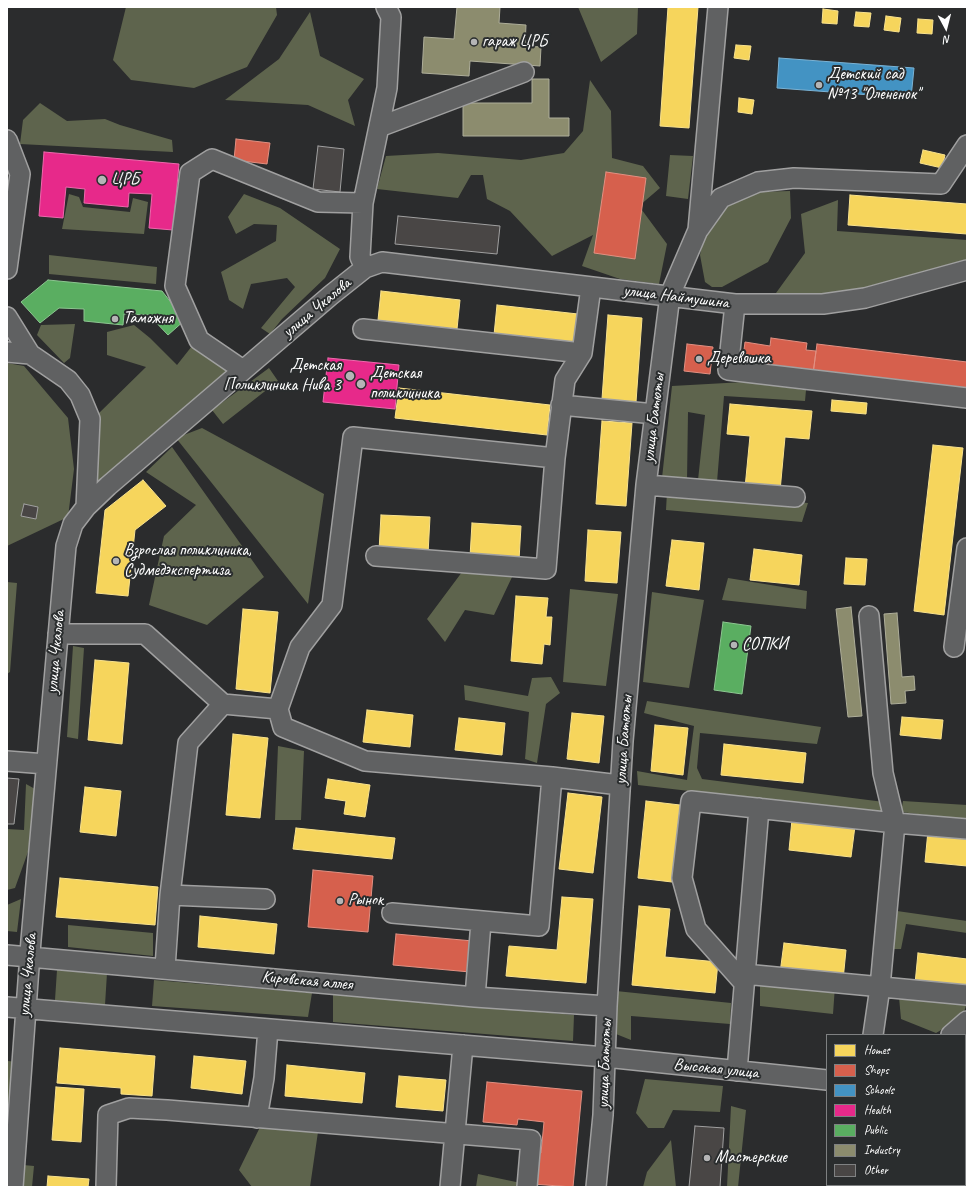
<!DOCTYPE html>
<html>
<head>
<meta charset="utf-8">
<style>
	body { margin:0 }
	#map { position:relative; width:974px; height:1194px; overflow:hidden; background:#2b2c2d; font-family:Caveat,sans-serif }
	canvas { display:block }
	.frame { position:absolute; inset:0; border:8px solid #fff; pointer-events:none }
	.legend { position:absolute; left:826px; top:1034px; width:140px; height:152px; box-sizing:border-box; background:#2a2d2e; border:1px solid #7f8182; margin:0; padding:5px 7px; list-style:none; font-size:12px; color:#fff }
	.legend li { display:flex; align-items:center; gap:8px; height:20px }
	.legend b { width:20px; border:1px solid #7f8182 }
	.north { position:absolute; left:926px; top:8px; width:40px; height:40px; -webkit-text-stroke:3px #2a2d2e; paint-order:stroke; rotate:173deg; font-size:11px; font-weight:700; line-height:16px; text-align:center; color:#fff }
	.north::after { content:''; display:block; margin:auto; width:14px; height:18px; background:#fff; clip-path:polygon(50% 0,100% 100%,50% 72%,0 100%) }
</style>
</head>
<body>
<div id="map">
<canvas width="974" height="1194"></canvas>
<div class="frame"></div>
<ul class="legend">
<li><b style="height:11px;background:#f6d55c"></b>Homes</li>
<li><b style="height:11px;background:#d6604d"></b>Shops</li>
<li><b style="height:11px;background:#4393c3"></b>Schools</li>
<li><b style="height:11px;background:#e7298a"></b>Health</li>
<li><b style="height:11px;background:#5aae61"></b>Public</li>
<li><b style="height:11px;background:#8c8c6e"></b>Industry</li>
<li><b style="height:11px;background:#494645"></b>Other</li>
</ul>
<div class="north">N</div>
</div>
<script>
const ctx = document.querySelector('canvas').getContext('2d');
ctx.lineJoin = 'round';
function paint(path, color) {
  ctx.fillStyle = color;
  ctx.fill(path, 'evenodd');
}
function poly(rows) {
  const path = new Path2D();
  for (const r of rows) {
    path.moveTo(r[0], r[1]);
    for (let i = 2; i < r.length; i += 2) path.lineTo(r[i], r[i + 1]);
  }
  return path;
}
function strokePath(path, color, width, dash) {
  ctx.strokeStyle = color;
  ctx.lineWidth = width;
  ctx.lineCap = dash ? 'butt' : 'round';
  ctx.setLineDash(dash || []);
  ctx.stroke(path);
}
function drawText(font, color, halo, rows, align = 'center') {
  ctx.font = font + ' Caveat,sans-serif';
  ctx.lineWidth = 4;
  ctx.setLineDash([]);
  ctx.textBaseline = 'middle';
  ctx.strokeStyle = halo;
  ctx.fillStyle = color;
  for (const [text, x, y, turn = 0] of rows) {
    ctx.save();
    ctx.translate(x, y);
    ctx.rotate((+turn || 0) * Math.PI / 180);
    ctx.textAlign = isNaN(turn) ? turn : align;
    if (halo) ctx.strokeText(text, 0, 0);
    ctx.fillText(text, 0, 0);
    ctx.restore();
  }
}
const green = poly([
	[126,7,276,7,277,15,247,67,194,88,131,80,113,60],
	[578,7,638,7,637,34,601,62],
	[310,12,320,56,364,79,348,100,355,126,308,105,225,100,279,59],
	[590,80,611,111,612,158,643,166,660,188,639,206,667,244,659,284,620,279,582,266,593,235,552,256,510,211,487,199,483,175,471,175,458,198,377,189,386,156,438,153,521,160,564,153,583,131],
	[40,103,67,121,105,119,120,125,172,140,173,152,20,144,23,120],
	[670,155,693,156,688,199,666,196],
	[790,191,791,218,768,262,722,287,712,287,705,282,700,255,707,222,723,200,753,192],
	[69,194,79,197,83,207,130,212,133,198,148,202,144,234,62,229],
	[244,194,280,208,340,249,325,278,282,319,270,334,261,328,295,287,287,278,251,284,243,309,229,300,221,272,276,241,277,225,254,224,236,234,228,217],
	[838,200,837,231,967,240,967,264,856,293,816,296,776,293,805,253,801,214],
	[49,255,157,267,156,284,49,274],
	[75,324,70,358,64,363,37,335,41,325],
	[134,325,150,338,177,365,192,346,229,372,95,488,97,415,146,367,107,355,107,332],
	[7,363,24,366,68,418,74,469,68,517,7,546],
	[269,368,278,381,223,424,212,410],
	[744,382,806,390,805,401,724,396,717,482,698,480,705,415,688,412,687,481,662,478,672,386],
	[202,428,324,494,308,604,176,438],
	[172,447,264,577,207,625,149,605,164,536,196,505,146,472],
	[667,492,808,503,802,522,666,510],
	[465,568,513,575,494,615,465,610,445,642,427,619],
	[728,578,807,591,806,609,722,600],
	[7,582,17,583,10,672,7,674],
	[570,589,618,594,606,686,563,682],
	[652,592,704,600,689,688,643,682],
	[73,646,84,648,78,739,67,737],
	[551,677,560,693,546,704,537,763,525,759,529,712,465,700,464,685,528,696,532,678],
	[647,701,821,727,817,744,700,733,697,768,702,779,884,802,886,814,638,785,637,771,687,780,694,726,644,713],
	[278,746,304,751,301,820,275,820],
	[26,784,35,789,33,838,15,888,7,890,7,829,24,830],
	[903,801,967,805,967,820,901,812],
	[21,899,17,932,7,931,7,905],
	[897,911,967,921,967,933,906,924,901,949,891,949],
	[68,925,153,933,153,956,68,947],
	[57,970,107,973,105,1005,55,1000],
	[760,979,835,986,833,1014,760,1006],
	[154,980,312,993,308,1017,152,1006],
	[616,991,731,1003,730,1024,631,1016,631,1040,616,1034],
	[333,993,574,1015,573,1041,333,1022],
	[899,997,967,1003,962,1018,936,1033,901,1019],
	[8,1061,17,1062,7,1157,7,1067],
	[645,1079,723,1086,720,1112,673,1110,664,1128,648,1128,636,1113],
	[731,1106,746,1110,738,1187,727,1187],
	[262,1123,319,1125,310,1187,252,1187,239,1170],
	[671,1140,676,1187,643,1187,647,1172],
	[23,1165,34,1166,32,1187,21,1187],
	[478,1174,540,1187,476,1187]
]);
const homes = poly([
	[668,7,698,7,689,128,660,126,668,7],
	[823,9,838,11,837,24,822,23,823,9],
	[856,12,871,13,869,27,854,26,856,12],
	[886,16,901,18,899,32,884,30,886,16],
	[918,19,933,20,932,34,917,33,918,19],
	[736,45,751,46,749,60,734,58,736,45],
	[739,98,754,100,752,114,738,112,739,98],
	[923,150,945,155,942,168,920,163,923,150],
	[850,195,967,204,967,234,848,225,850,195],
	[381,291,460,300,457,329,378,320,381,291],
	[497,305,578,314,575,343,494,335,497,305],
	[608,315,642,318,636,402,602,399,608,315],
	[399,388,550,405,547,435,395,418,399,388],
	[832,400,867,403,866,414,831,411,832,400],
	[730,404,812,411,809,439,785,437,780,491,745,488,750,436,727,434,730,404],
	[602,421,632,423,626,506,596,504,602,421],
	[933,445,963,448,944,615,914,611,933,445],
	[143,480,166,506,135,530,128,596,96,593,105,510,143,480],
	[381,515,430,517,428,554,379,551,381,515],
	[472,523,521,526,519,560,470,557,472,523],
	[588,530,621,532,617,583,585,581,588,530],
	[672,540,704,543,699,590,666,586,672,540],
	[754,549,802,555,799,585,750,580,754,549],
	[846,558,867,559,865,585,844,584,846,558],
	[516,596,548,598,546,617,552,617,550,645,544,644,542,664,511,661,516,596],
	[243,609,278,612,270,693,236,689,243,609],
	[95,660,129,663,122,744,88,740,95,660],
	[367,710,413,715,410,747,363,742,367,710],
	[572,713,604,716,599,763,567,759,572,713],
	[902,717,943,720,941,739,900,735,902,717],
	[459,718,505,723,502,755,455,750,459,718],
	[655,725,688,728,683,775,651,771,655,725],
	[233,734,268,738,260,818,226,815,233,734],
	[724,744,806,753,803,783,721,775,724,744],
	[328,779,370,785,365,817,344,814,346,801,325,798,328,779],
	[85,787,121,791,116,836,80,832,85,787],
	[568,793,602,797,593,873,559,869,568,793],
	[646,801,680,805,672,882,638,878,646,801],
	[792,820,855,826,851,857,789,850,792,820],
	[296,828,395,838,392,859,293,849,296,828],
	[928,831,967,835,967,866,925,862,928,831],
	[60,878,158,887,155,925,56,917,60,878],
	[562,897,593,899,586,983,506,976,509,946,557,950,562,897],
	[639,906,670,909,665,957,718,962,715,993,632,985,639,906],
	[200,916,277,924,274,954,198,947,200,916],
	[784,943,846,950,843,980,780,973,784,943],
	[918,953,967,959,967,989,915,984,918,953],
	[60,1048,155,1056,152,1096,121,1094,121,1088,57,1083,60,1048],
	[194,1056,246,1061,242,1094,191,1088,194,1056],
	[287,1065,365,1073,362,1103,285,1096,287,1065],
	[399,1076,446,1080,443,1111,396,1107,399,1076],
	[56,1087,84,1089,81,1142,52,1140,56,1087],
	[48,1176,89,1179,88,1187,47,1187,48,1176]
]);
const shops = poly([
	[236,139,270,143,267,164,234,160,236,139],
	[606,172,646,178,635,259,594,253,606,172],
	[771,338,807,343,806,350,816,351,813,374,742,365,745,342,770,346,771,338],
	[687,344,713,347,710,374,684,371,687,344],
	[817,344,967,362,967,392,813,374,817,344],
	[313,870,373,876,368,932,308,927,313,870],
	[396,934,473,941,470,972,393,965,396,934],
	[487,1082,582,1091,573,1187,532,1184,535,1153,541,1153,544,1122,518,1119,517,1125,483,1122,487,1082]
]);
const schools = poly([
	[779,58,914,68,911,98,777,88,779,58],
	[967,1128,967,1159,965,1157,965,1130,967,1128]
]);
const health = poly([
	[44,152,179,164,173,230,149,228,152,194,129,193,128,207,84,203,85,189,66,187,63,218,39,216,44,152],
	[328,358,399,365,395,409,323,402,328,358]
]);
const public = poly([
	[48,280,162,291,185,320,168,335,149,315,124,314,123,325,84,321,84,309,59,308,40,323,21,302,48,280],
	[723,622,751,626,742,694,714,690,723,622]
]);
const industry = poly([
	[457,7,500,7,499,23,526,25,525,46,541,47,540,66,470,61,469,76,422,73,424,37,454,39,457,7],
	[532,79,549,79,549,118,569,118,569,136,463,136,463,103,532,103,532,79],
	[851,607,862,716,848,717,836,609,851,607],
	[897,613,902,677,914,676,915,690,905,691,906,703,891,704,884,614,897,613]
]);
const building = poly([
	[318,146,344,149,340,192,313,189,318,146],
	[398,216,500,226,497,254,395,244,398,216],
	[24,504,38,507,36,519,21,516,24,504],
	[7,778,19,779,14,824,7,824,7,778],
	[695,1126,724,1128,720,1187,689,1187,695,1126]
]);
const minor = poly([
	[379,127,524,72],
	[7,140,20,174,7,269],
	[699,229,721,198,758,182,794,178,941,184,967,145],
	[365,268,360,257,363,203,387,88,391,17,386,7],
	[735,304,728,370,967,398],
	[7,317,30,354],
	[363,329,582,353],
	[7,352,30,354,68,380,80,395,90,419,86,507],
	[243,370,199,340,175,286,190,173,212,159,318,202,363,203],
	[561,405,655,414],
	[646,485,795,497],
	[376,556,546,569,555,458],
	[869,616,883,773,895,823,880,987,873,1035],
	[58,634,145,634,223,704,278,709,283,727,365,761,552,777,620,785],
	[954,647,967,548],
	[278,709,300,647,332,605,353,437,555,458,565,380,582,353,591,287],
	[7,761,46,764],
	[170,895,265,899],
	[392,913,539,926,552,777],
	[7,955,475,997,607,1006],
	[165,968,170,895,188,743,223,704],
	[744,974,967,995],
	[744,983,696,929,682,878,691,801,895,823,967,829],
	[475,997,481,922],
	[7,1007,605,1057,827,1080],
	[951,1035,967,1021],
	[737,1071,759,808],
	[965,1080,967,1080],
	[965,1109,967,1108],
	[257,1118,264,1078,268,1029],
	[965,1167,967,1169],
	[13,1187,31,940,66,546,73,524,86,507,108,486,331,295,365,268,382,262,735,304,823,304,865,298,967,270],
	[106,1187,108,1115,129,1108,167,1110,531,1140,527,1187],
	[450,1187,463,1045],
	[596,1187,603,1115,607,1006,623,741,646,485,670,295,698,230,718,7]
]);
const markers = [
	[474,42,4,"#b5b5b6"],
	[819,85,4,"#b5b5b6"],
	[102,180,5,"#b5b5b6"],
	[115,319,4,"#b5b5b6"],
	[699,359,4,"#b5b5b6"],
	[350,376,5,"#b5b5b6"],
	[361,384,5,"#b5b5b6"],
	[116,561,4,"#b5b5b6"],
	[734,645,4,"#b5b5b6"],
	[340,901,4,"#b5b5b6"],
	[707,1158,4,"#b5b5b6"]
];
const poiNames = [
	["гараж ЦРБ",482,42],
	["Детский сад",827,75],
	["№13 \"Олененок\"",827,95],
	["ЦРБ",111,180],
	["Таможня",123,319],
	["Деревяшка",707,359],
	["Детская",341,366,"right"],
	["Поликлиника Нива 3",341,386,"right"],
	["Детская",370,374],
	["поликлиника",370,394],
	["Взрослая поликлиника,",124,551],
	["Судмедэкспертиза",124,571],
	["СОПКИ",742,645],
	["Рынок",348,901],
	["Мастерские",715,1158]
];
const streetNames = [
	["улица Наймушина",676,297,7],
	["улица Чкалова",317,308,-40],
	["улица Батюты",654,418,-83],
	["улица Чкалова",56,652,-85],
	["улица Батюты",624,740,-86],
	["улица Чкалова",28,975,-85],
	["Кировская аллея",307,981,5],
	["улица Батюты",605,1064,-88],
	["Высокая улица",716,1069,6]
];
paint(green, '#5e644d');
paint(homes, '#f6d55c');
strokePath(homes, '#f9e28d', 1);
paint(shops, '#d6604d');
strokePath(shops, '#e29082', 1);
paint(schools, '#4393c3');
strokePath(schools, '#7bb3d5', 1);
paint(health, '#e7298a');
strokePath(health, '#ee69ad', 1);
paint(public, '#5aae61');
strokePath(public, '#8cc690', 1);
paint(industry, '#8c8c6e');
strokePath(industry, '#aeae9a', 1);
paint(building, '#494645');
strokePath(building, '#a0a0a0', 1);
strokePath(minor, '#a0a0a0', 22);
strokePath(minor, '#606162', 19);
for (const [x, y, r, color] of markers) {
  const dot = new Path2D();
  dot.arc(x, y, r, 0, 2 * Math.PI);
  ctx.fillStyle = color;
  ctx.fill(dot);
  strokePath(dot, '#2a2d2e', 1.5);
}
drawText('17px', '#fff', '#2a2d2e', poiNames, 'left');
drawText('17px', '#fff', '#2a2d2e', streetNames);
</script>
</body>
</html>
